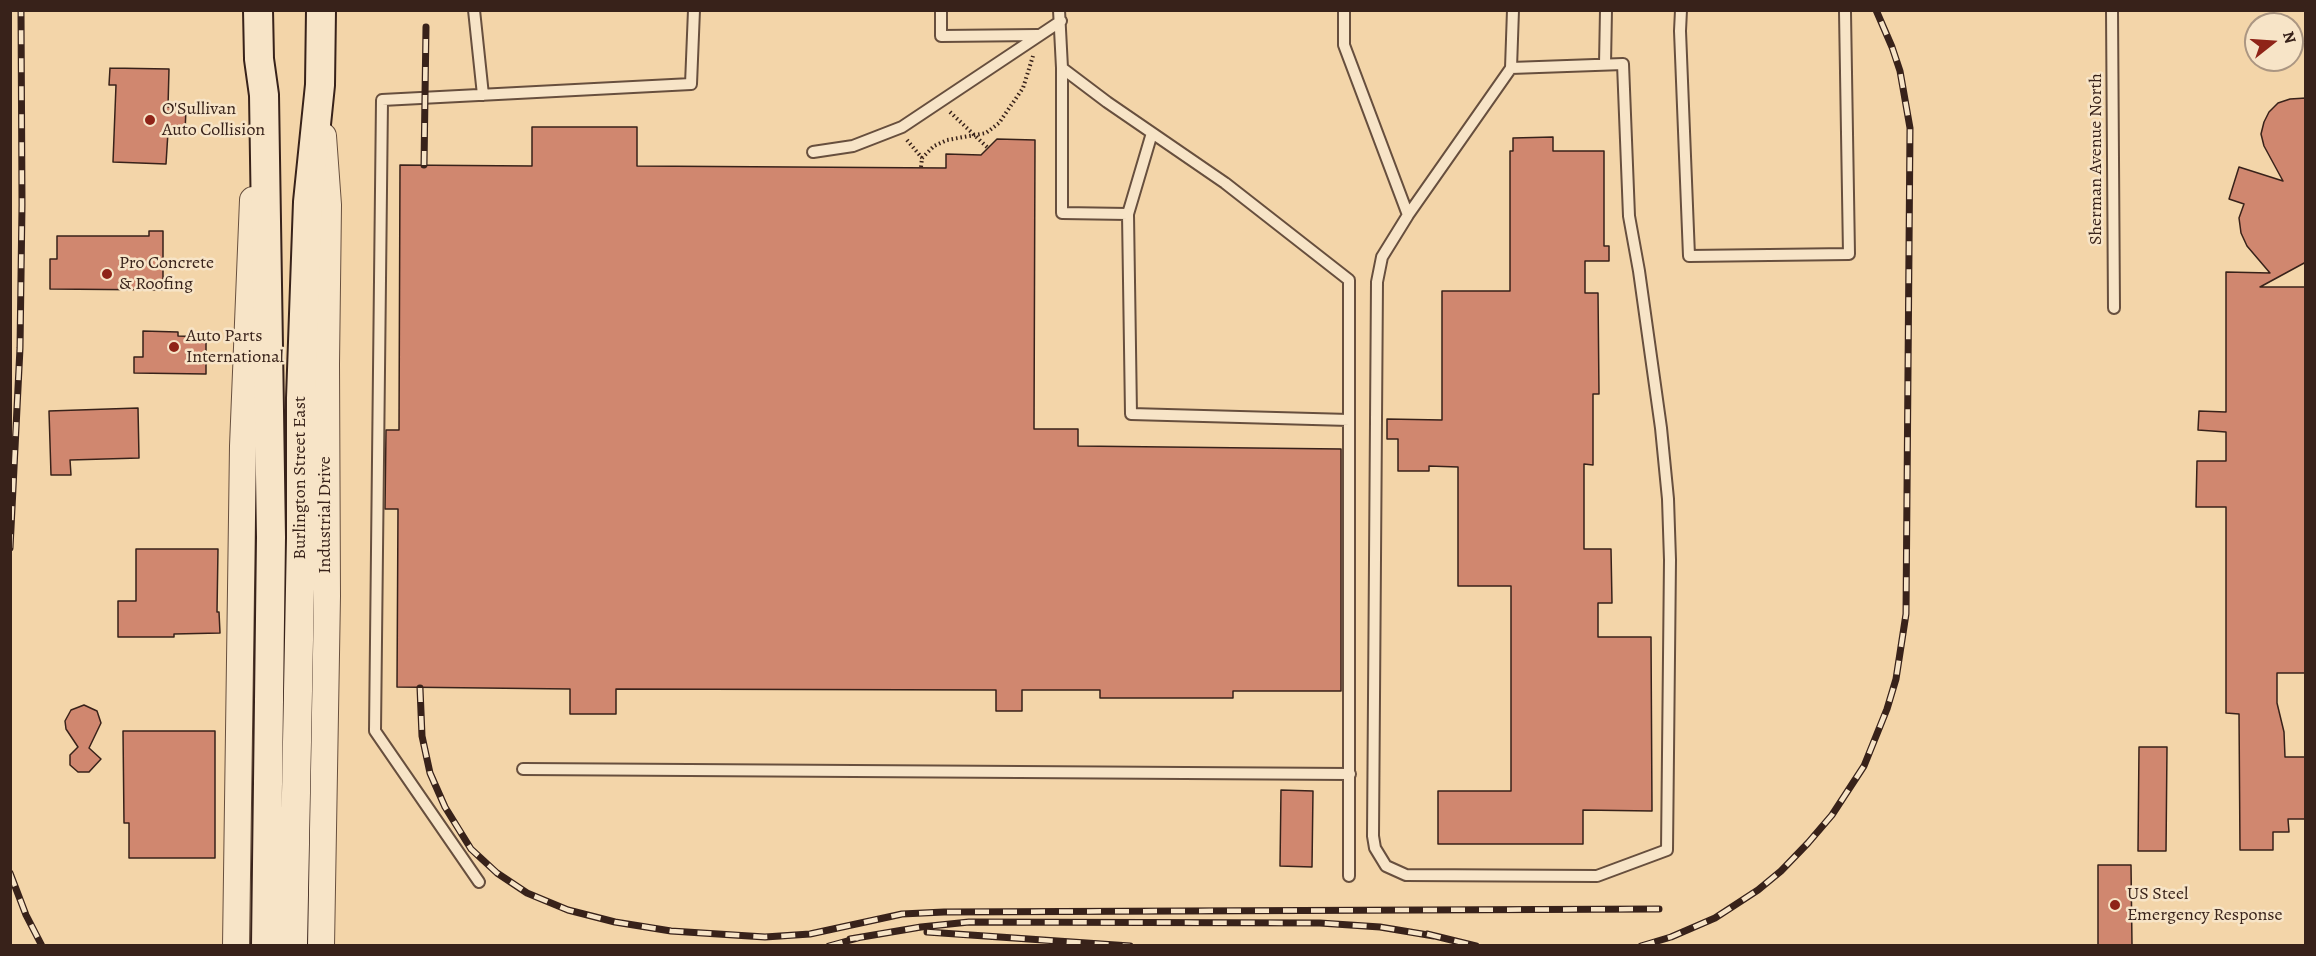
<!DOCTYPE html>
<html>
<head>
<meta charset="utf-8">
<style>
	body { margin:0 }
	#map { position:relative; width:2316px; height:956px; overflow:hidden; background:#f3d5a9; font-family:Alegreya,serif }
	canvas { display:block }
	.frame { position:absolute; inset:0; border:12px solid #38221a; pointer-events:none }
	.north { position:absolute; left:2244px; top:12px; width:60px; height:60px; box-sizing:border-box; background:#f7e4c7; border:2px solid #ab9682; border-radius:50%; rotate:73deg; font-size:16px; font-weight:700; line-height:24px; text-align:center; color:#38221a }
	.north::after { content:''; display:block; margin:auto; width:21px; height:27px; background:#8f2418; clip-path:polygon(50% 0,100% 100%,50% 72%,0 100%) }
</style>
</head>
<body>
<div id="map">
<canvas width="2316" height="956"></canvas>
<div class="frame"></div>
<div class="north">N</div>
</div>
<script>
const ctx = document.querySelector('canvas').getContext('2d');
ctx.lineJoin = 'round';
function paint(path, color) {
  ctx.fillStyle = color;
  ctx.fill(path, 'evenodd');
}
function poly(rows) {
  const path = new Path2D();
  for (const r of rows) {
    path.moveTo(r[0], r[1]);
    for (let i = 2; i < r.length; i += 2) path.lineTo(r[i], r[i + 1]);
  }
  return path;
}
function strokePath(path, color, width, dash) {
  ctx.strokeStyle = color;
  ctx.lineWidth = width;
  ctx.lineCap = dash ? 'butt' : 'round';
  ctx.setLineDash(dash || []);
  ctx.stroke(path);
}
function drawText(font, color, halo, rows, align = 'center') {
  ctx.font = font + ' Alegreya,serif';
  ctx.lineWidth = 5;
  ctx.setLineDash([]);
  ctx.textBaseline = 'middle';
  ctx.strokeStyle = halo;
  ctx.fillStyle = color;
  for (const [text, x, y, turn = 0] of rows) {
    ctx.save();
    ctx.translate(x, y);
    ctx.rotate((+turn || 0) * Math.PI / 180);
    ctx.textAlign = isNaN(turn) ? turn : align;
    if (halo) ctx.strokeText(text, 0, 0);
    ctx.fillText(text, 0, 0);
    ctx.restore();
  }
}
const building = poly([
	[110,68,169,69,168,107,186,108,185,133,168,132,166,164,113,162,116,85,109,85,110,68],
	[2306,98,2306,262,2260,287,2306,287,2306,673,2277,673,2277,703,2284,732,2285,757,2306,757,2306,819,2288,819,2289,832,2273,832,2273,850,2240,850,2239,714,2226,713,2226,507,2196,507,2197,461,2226,461,2226,432,2198,430,2199,411,2226,412,2226,272,2270,273,2247,246,2241,233,2239,218,2244,204,2229,199,2239,167,2283,181,2264,146,2261,134,2264,122,2269,112,2278,103,2290,99,2306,98],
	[532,127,637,127,637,166,946,168,946,154,981,155,997,139,1035,140,1034,429,1078,429,1078,446,1341,449,1341,691,1233,691,1233,698,1100,698,1100,690,1022,690,1022,711,996,711,996,690,616,689,616,714,570,714,570,689,397,687,398,509,385,509,386,430,399,430,400,165,532,166,532,127],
	[1553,137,1553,151,1604,151,1604,246,1609,246,1609,261,1585,261,1585,293,1598,293,1599,394,1593,394,1593,465,1584,464,1584,549,1611,549,1612,603,1598,603,1598,637,1651,637,1652,811,1583,810,1583,844,1438,844,1438,791,1511,791,1511,586,1458,586,1458,467,1429,466,1429,471,1398,471,1398,439,1387,439,1387,419,1442,420,1442,291,1510,291,1510,151,1513,151,1513,138,1553,137],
	[149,231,163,231,163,290,50,289,50,259,57,259,57,236,149,236,149,231],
	[143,331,178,332,178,336,206,337,206,374,134,373,134,357,143,357,143,331],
	[138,408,139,458,70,460,71,475,51,475,49,411,138,408],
	[136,549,218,549,217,612,219,612,220,633,174,634,174,637,118,637,118,601,136,601,136,549],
	[84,705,97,711,101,723,89,748,101,759,89,772,78,772,70,765,70,755,78,747,66,729,65,721,71,710,84,705],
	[123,731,215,731,215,858,129,858,129,823,124,823,123,731],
	[2139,747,2167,747,2166,851,2138,851,2139,747],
	[1281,790,1313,791,1312,867,1280,866,1281,790],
	[2098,865,2131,865,2132,945,2098,945,2098,865]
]);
const path = poly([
	[950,112,988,148],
	[907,140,922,158],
	[921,167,922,158,934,146,947,140,986,133,999,123,1023,88,1033,56]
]);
const service = poly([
	[474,10,483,95],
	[941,10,941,36,1038,35],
	[1059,10,1062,68,1062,213,1128,214,1131,414,1349,420],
	[1344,10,1344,45,1408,215],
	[1681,10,1680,31,1689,256,1849,254,1845,12],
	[2112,10,2114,308],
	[1605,64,1606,10],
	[1062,68,1107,102,1225,183,1349,280,1349,876],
	[1511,68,1623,64,1629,216,1639,271,1661,428,1668,499,1670,560,1667,850,1597,876,1406,875,1386,866,1375,848,1373,836,1377,282,1382,257,1408,215,1511,68,1513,10],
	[813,152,853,146,902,127,1061,21],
	[1128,214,1152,133],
	[523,769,1350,774],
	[479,882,375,731,382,100,691,84,694,10]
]);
const tertiary = poly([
	[236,946,243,446,253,200],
	[321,946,327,596,326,364,328,205,323,136]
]);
const secondary = poly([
	[258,10,259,59,264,95,271,537,266,946],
	[293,946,301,538,301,398,308,202,320,85,321,10]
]);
const rail = poly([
	[424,165,426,27],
	[10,548,20,348,22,205,21,10],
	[420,688,422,736,430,773,445,807,471,849,497,873,527,893,568,910,615,922,671,931,765,937,810,934,902,914,944,912,1659,909],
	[10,873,26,915,42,946],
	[927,932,1130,946],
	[1427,934,1476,946],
	[850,939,921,927,969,922,1320,923,1380,927,1434,936],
	[829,946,858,938],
	[1641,946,1671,937,1715,918,1758,890,1781,871,1808,843,1832,815,1864,766,1887,709,1896,679,1906,614,1910,128,1900,71,1892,47,1876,10]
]);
const markers = [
	[150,120,6,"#8f2418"],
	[107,274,6,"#8f2418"],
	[174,347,6,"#8f2418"],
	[2115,905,6,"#8f2418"]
];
const poiNames = [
	["O'Sullivan",162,110],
	["Auto Collision",162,131],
	["Pro Concrete",119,264],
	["& Roofing",119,285],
	["Auto Parts",186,337],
	["International",186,358],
	["US Steel",2127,895],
	["Emergency Response",2127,916]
];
const streetNames = [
	["Sherman Avenue North",2097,159,-90],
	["Burlington Street East",301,478,-90],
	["Industrial Drive",326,515,-90]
];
paint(building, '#d0876f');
strokePath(building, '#38221a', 1.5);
strokePath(service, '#674f3e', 14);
strokePath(tertiary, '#674f3e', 28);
strokePath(secondary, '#38221a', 32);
strokePath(path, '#38221a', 4, [1.5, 3]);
strokePath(service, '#f7e4c7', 10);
strokePath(tertiary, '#f7e4c7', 26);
strokePath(secondary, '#f7e4c7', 28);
strokePath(rail, '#38221a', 7);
strokePath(rail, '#f7e4c7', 4.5, [14]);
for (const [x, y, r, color] of markers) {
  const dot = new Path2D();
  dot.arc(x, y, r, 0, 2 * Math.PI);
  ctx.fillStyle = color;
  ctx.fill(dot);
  strokePath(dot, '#f7e4c7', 2);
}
drawText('18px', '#38221a', '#f7e4c7', poiNames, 'left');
drawText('18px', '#38221a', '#f7e4c7', streetNames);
</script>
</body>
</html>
